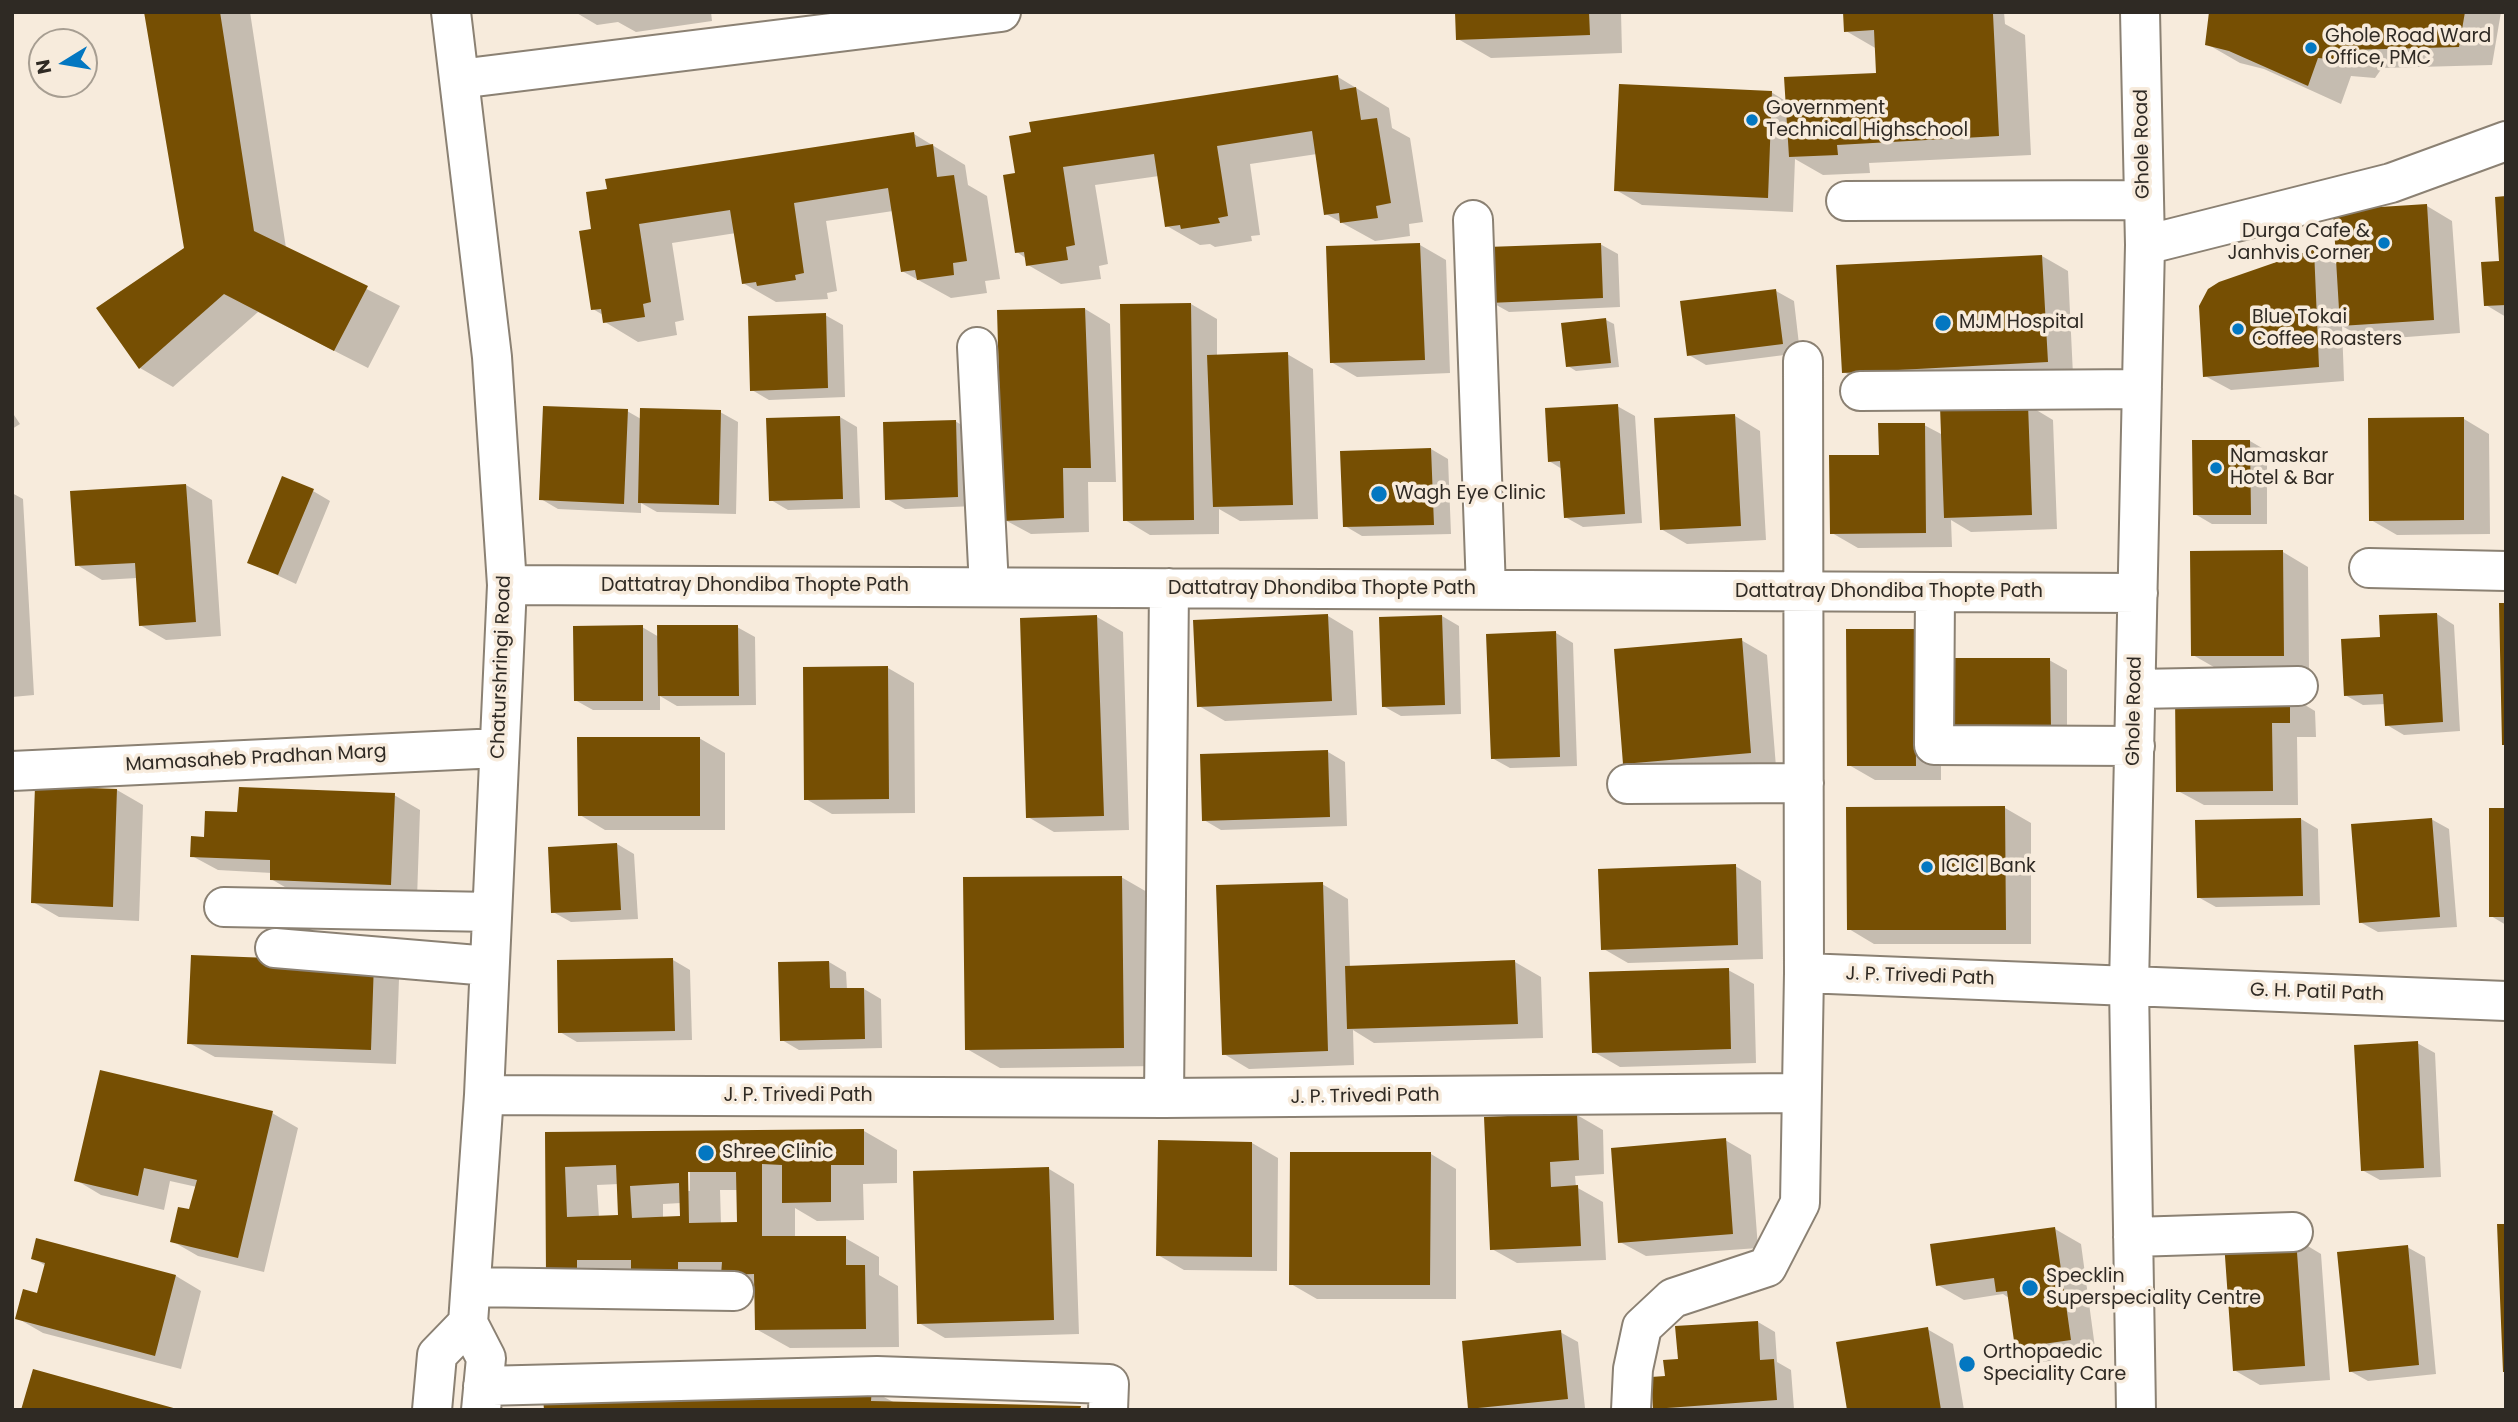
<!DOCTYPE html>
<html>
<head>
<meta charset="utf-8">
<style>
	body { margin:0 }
	#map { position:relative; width:2518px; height:1422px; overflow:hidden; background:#f7ebdc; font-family:Poppins,sans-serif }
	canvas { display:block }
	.frame { position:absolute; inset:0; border:14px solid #2f2a24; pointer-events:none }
	.north { position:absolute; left:28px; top:28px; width:70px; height:70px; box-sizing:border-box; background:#f7ebdc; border:2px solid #a79e92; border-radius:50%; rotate:259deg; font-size:19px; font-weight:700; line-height:28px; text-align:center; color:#2f2a24 }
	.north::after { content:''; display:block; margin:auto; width:24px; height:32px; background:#0377c1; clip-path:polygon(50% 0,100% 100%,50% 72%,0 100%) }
</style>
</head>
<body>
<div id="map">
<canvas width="2518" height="1422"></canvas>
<div class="frame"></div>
<div class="north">N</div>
</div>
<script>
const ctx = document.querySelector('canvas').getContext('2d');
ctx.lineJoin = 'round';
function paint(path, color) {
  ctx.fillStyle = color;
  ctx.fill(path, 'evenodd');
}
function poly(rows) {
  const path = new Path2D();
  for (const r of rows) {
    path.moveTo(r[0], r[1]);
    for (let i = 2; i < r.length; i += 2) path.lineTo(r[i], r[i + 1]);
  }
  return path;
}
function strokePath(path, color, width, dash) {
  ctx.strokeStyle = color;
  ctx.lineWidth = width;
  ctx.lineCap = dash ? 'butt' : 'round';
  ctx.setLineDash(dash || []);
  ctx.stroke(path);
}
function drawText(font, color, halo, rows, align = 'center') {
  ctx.font = font + ' Poppins,sans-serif';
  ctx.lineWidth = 7;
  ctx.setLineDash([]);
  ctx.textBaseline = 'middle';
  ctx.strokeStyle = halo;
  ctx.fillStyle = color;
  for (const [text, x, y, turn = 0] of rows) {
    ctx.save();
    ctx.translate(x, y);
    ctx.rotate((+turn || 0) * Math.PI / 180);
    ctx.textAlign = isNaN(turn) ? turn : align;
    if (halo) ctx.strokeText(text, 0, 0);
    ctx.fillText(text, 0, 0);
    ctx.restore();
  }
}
const shadow = poly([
	[146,12,250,12,286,248,400,306,368,368,258,312,173,387,140,368,186,249],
	[575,12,711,12,712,21,636,32,618,22,597,25],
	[1457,12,1621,12,1622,53,1491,58,1458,39],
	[1845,12,2004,12,2005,24,2025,35,2031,155,1869,163,1870,173,1823,175,1795,159,1793,212,1642,205,1616,190,1771,92,1787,102,1878,75,1877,49,1846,31],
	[2211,12,2501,12,2492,65,2382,68,2375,78,2351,76,2341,104,2264,69,2240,63,2207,44],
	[1338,77,1389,108,1392,128,1410,138,1423,222,1409,224,1410,236,1375,241,1326,214,1317,154,1250,164,1260,235,1251,236,1252,241,1215,247,1210,244,1200,245,1167,226,1159,176,1095,185,1108,264,1099,266,1101,279,1061,284,1028,265,1027,259,1017,252,1017,174],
	[914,134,965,165,968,185,987,196,1000,279,985,281,987,293,951,298,902,271,893,211,826,221,837,291,827,293,828,299,776,302,743,283,736,233,672,243,684,320,675,322,677,335,638,342,605,322,603,315,593,309,581,232],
	[2506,198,2506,317,2486,305,2500,263],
	[2427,206,2452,221,2460,333,2367,340,2342,326,2344,381,2231,390,2205,376,2220,283,2314,251,2338,265],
	[1600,244,1618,254,1620,307,1509,312,1491,302],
	[1420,245,1446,260,1450,373,1357,377,1331,362],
	[2042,256,2068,271,2073,375,1869,387,1844,372],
	[1776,291,1794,301,1800,353,1706,365,1689,355],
	[1191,304,1217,319,1217,356,1287,354,1313,369,1318,519,1240,521,1219,509,1219,534,1150,535,1125,520],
	[1085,309,1110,324,1116,482,1088,482,1089,532,1031,534,1005,520],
	[825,315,843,325,845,397,769,400,752,390],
	[1606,320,1614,324,1619,367,1576,371,1568,366],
	[2028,405,2053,420,2057,529,1971,532,1951,520,1952,547,1858,548,1832,533,1881,457,1924,425,1943,435],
	[1617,406,1635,416,1642,523,1583,527,1565,517,1562,469,1549,461],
	[627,411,641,419,720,412,738,422,736,514,657,512,641,503,641,513,558,509,541,499],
	[12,412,20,424,12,429],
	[1735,416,1760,431,1766,540,1687,544,1661,529],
	[840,417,857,427,860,508,788,510,771,500],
	[2464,419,2489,434,2490,534,2397,535,2371,520],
	[955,421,973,432,975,506,905,509,887,499],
	[2250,441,2267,451,2267,524,2212,524,2195,514],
	[1431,449,1448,459,1451,534,1362,536,1345,526],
	[186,485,212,500,221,636,166,640,140,625,137,578,102,580,77,565],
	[313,491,330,501,296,584,249,562],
	[12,493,23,499,34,695,12,697],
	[2283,552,2308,567,2309,670,2219,670,2193,655],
	[2437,614,2454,625,2460,731,2404,735,2387,725,2386,704,2363,705,2345,695,2382,638],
	[1328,616,1353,631,1357,715,1225,721,1199,706],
	[1442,616,1459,626,1461,714,1401,716,1383,706],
	[1097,617,1123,632,1129,830,1054,832,1028,817],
	[642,627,659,637,737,627,755,637,756,705,677,706,660,696,660,710,593,710,575,700],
	[1914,630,1940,645,1940,660,2049,660,2067,670,2067,737,1941,727,1941,780,1875,780,1849,765],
	[1556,633,1573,643,1577,766,1510,768,1492,758],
	[1741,640,1767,655,1776,767,1651,777,1625,763],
	[888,668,914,683,915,813,832,814,806,799],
	[2290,696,2315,711,2316,737,2297,737,2298,805,2204,805,2178,791],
	[699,738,725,753,725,830,605,830,580,815],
	[1328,752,1345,762,1347,826,1221,830,1204,820],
	[37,788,117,790,143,805,139,921,59,917,33,902],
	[394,795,420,810,417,899,297,894,271,879,272,873,218,870,192,856,205,838,239,814],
	[2005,808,2031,823,2031,944,1874,944,1849,929],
	[2506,810,2506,925,2491,916],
	[2301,819,2318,829,2320,905,2216,907,2198,897],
	[2431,819,2449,829,2457,927,2378,932,2360,922],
	[617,844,634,854,638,919,571,922,553,912],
	[1735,866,1761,881,1763,959,1628,963,1602,948],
	[1121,877,1154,896,1157,1066,1000,1068,967,1049],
	[1322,884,1348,899,1350,968,1515,962,1541,977,1543,1038,1374,1043,1353,1030,1354,1065,1249,1069,1224,1054],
	[673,960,690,970,692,1040,577,1042,560,1032],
	[829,962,846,972,847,990,864,989,881,999,882,1048,799,1050,782,1040],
	[373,964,399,979,396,1064,215,1057,189,1043],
	[1728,970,1754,984,1756,1063,1620,1067,1594,1052],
	[2417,1043,2435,1053,2441,1177,2380,1180,2362,1170],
	[272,1113,298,1128,264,1272,198,1256,172,1241,191,1212,197,1187,170,1181,164,1210,101,1195,76,1180],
	[1577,1115,1603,1130,1604,1174,1575,1176,1576,1187,1603,1202,1606,1260,1517,1263,1492,1249],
	[864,1131,897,1150,897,1183,863,1184,864,1220,817,1221,795,1208,795,1238,845,1238,879,1257,879,1275,898,1286,899,1347,790,1348,756,1329,756,1292,735,1280,581,1293,547,1133],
	[686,1164,690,1164,690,1191,686,1191],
	[619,1184,620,1217,599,1218,597,1185],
	[720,1190,738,1190,739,1223,721,1224],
	[681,1203,682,1218,663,1219,663,1204],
	[1725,1140,1751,1155,1758,1248,1646,1256,1620,1242],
	[1252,1143,1278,1158,1277,1271,1184,1270,1158,1255],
	[1431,1154,1456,1169,1456,1299,1317,1299,1291,1284],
	[1049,1169,1074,1184,1079,1334,945,1338,919,1323],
	[2055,1229,2081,1244,2096,1355,2042,1362,2016,1347,2009,1298,2003,1294,1964,1300,1938,1285],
	[2296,1239,2321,1254,2330,1380,2260,1385,2234,1370],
	[38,1240,176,1276,201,1291,181,1369,43,1333,17,1318,38,1295,46,1266,33,1258],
	[2407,1247,2425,1257,2436,1374,2368,1381,2350,1371],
	[1758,1322,1775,1332,1777,1362,1791,1370,1794,1409,1655,1408,1667,1378,1680,1361],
	[1927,1329,1953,1344,1964,1410,1849,1410],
	[1560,1332,1578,1342,1585,1408,1470,1408],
	[871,1390,895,1403,1083,1410,545,1410]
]);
const building = poly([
	[144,12,220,12,254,231,368,286,334,351,224,294,139,369,96,308,184,248],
	[1455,12,1589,12,1590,35,1456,40],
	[1843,12,1993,14,1999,136,1837,145,1838,155,1789,157,1784,77,1876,73,1874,30,1844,32],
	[2209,12,2465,12,2459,47,2349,50,2342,60,2318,58,2308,86,2229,51,2205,45],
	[1338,75,1340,90,1356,87,1361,120,1377,118,1391,203,1376,206,1378,218,1340,223,1339,213,1324,215,1312,131,1217,146,1228,216,1218,218,1220,223,1181,229,1180,225,1165,227,1154,154,1063,167,1075,245,1066,247,1068,260,1026,266,1024,252,1015,253,1003,175,1015,173,1009,136,1031,132,1029,122],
	[1619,84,1772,91,1768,198,1614,191],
	[914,132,916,147,933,144,937,177,954,175,967,261,953,263,954,275,917,280,915,270,901,272,888,188,794,203,804,273,795,275,796,280,757,286,756,282,742,284,730,210,639,224,651,302,643,304,645,317,603,323,601,309,591,310,579,231,591,229,586,192,607,189,605,179],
	[2506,196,2506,305,2484,306,2481,262,2499,261,2495,197],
	[2427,204,2434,320,2340,326,2333,210],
	[1420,243,1425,360,1330,363,1326,246],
	[1601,243,1603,298,1489,303,1487,247],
	[2314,249,2319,367,2203,377,2199,306,2208,289,2219,282],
	[2042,255,2048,362,1842,373,1836,265],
	[1776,289,1783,344,1687,356,1680,301],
	[1191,303,1194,520,1123,521,1120,304],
	[1085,308,1091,468,1063,468,1064,518,1003,521,997,310],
	[826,313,828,388,750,391,748,316],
	[1606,318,1611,363,1566,367,1561,323],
	[1288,352,1293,505,1213,507,1207,355],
	[1618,404,1625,514,1564,518,1560,461,1548,462,1545,408],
	[2028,404,2032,515,1944,518,1940,406],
	[543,406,628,409,624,504,539,500],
	[640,408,721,410,719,505,638,503],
	[1735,414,1741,526,1660,530,1654,418],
	[840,416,843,499,769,501,766,418],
	[2464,417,2464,520,2369,521,2368,418],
	[956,420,958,497,885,500,883,422],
	[1878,423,1925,423,1926,533,1830,534,1829,455,1879,455],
	[2192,440,2250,440,2251,515,2193,515],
	[1431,448,1434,525,1343,527,1340,451],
	[282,476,314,489,278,575,247,563],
	[186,484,196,622,139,626,135,563,75,566,70,491],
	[2283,550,2284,656,2191,656,2190,551],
	[2499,603,2506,603,2506,745,2502,745],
	[2437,613,2443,722,2385,726,2383,694,2344,696,2341,639,2380,637,2379,615],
	[1328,614,1332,701,1197,707,1193,620],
	[1097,615,1104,816,1026,818,1020,618],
	[1442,615,1445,705,1382,707,1379,617],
	[643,625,643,701,574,701,573,626],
	[657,625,738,625,739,696,658,696],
	[1846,629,1915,629,1916,766,1847,766],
	[1556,631,1560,757,1491,759,1486,634],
	[1742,638,1751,753,1623,764,1614,649],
	[1939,658,2050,658,2051,728,1939,728],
	[888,666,889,799,804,800,803,667],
	[2175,695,2290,695,2290,723,2272,723,2273,791,2176,792],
	[577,737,700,737,700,816,578,816],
	[1328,750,1330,817,1202,821,1200,754],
	[35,786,117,789,113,907,31,903],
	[239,787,395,793,391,885,270,880,270,860,190,857,191,836,204,837,205,811,237,812],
	[2005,806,2006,930,1847,930,1846,807],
	[2489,808,2506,808,2506,917,2489,917],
	[2301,818,2303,896,2197,898,2195,820],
	[2432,818,2440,917,2359,923,2351,824],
	[617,843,621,910,551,913,548,847],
	[1736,864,1738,945,1601,950,1598,869],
	[1122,876,1124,1048,965,1050,963,877],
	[1323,882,1328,1051,1222,1055,1216,885],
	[191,955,374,962,371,1050,187,1044],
	[673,958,675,1031,558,1033,557,960],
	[1515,960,1518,1024,1347,1029,1345,966],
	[829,961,830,988,864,988,865,1039,780,1041,778,962],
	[1729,968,1731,1049,1592,1053,1589,972],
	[2418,1041,2424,1168,2361,1171,2354,1045],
	[100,1070,273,1111,238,1258,170,1242,178,1207,189,1209,197,1180,144,1168,138,1196,74,1181],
	[1577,1113,1579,1160,1550,1162,1551,1187,1578,1185,1581,1246,1490,1250,1484,1117],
	[864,1129,864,1165,831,1165,831,1202,782,1203,782,1165,762,1164,762,1236,846,1236,846,1265,865,1265,866,1329,755,1330,754,1274,721,1275,722,1262,678,1262,678,1274,631,1275,631,1260,577,1260,577,1275,546,1275,545,1132],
	[616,1165,618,1215,567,1217,565,1167],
	[688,1172,736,1172,737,1222,689,1223],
	[679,1183,680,1216,632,1218,630,1186],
	[1726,1138,1733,1234,1618,1243,1611,1148],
	[1158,1140,1252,1142,1252,1257,1156,1256],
	[1290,1152,1431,1152,1430,1285,1289,1285],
	[1049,1167,1054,1320,917,1324,913,1171],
	[2497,1224,2506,1224,2506,1372,2503,1372],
	[2055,1227,2071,1340,2015,1348,2007,1291,1996,1292,1994,1278,1936,1286,1930,1244],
	[36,1238,176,1275,155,1356,15,1319,23,1289,37,1293,45,1263,31,1259],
	[2296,1238,2305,1366,2233,1371,2224,1242],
	[2408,1245,2419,1365,2349,1372,2337,1252],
	[1758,1321,1760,1360,1774,1359,1777,1400,1653,1409,1651,1377,1665,1376,1663,1360,1678,1359,1675,1326],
	[1928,1327,1941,1410,1847,1410,1836,1342],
	[1561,1330,1568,1399,1468,1409,1462,1341],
	[33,1369,177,1409,177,1410,21,1410],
	[872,1388,871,1401,1081,1406,1080,1410,544,1410,543,1398]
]);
const minor = poly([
	[451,12,492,357,507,585,484,1095,468,1323,486,1358,481,1410],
	[459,79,1001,12],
	[1846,201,2144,200],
	[1473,220,1486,590],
	[2145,245,2391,183,2506,141],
	[977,347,989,587],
	[1860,391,2142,389],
	[2369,568,2506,571],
	[507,585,2138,593],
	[1935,592,1934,745,2135,746],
	[2136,689,2298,686],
	[12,771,499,748],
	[1627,784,1804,783],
	[224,907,492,912],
	[275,948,489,966],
	[1804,973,2506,1001],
	[484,1095,1164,1098,1801,1093],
	[1164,1098,1169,588],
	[2133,1237,2293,1232],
	[472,1287,734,1291],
	[483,1386,877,1376,1109,1384,1108,1410],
	[432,1410,437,1355,468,1323],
	[1631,1410,1633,1369,1642,1327,1673,1298,1767,1267,1800,1203,1804,973,1803,361],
	[2136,1410,2129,986,2145,245,2140,12]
]);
const markers = [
	[2311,48,7,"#0377c1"],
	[1752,120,7,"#0377c1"],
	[2384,243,7,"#0377c1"],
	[1943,323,9,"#0377c1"],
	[2238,329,7,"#0377c1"],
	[2216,468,7,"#0377c1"],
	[1379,494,9,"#0377c1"],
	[1927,867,7,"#0377c1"],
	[706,1153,9,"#0377c1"],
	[2030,1288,9,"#0377c1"],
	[1967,1364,9,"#0377c1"]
];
const poiNames = [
	["Ghole Road Ward",2325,37],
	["Office, PMC",2325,59],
	["Government",1766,109],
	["Technical Highschool",1766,131],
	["Durga Cafe &",2370,232,"right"],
	["Janhvis Corner",2370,254,"right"],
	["Blue Tokai",2252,318],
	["Coffee Roasters",2252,340],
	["MJM Hospital",1959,323],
	["Namaskar",2230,457],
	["Hotel & Bar",2230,479],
	["Wagh Eye Clinic",1395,494],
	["ICICI Bank",1941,867],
	["Shree Clinic",722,1153],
	["Specklin",2046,1277],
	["Superspeciality Centre",2046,1299],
	["Orthopaedic",1983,1353],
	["Speciality Care",1983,1375]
];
const streetNames = [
	["Ghole Road",2143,144,-91],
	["Dattatray Dhondiba Thopte Path",755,586],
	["Dattatray Dhondiba Thopte Path",1322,589],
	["Dattatray Dhondiba Thopte Path",1889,592],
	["Chaturshringi Road",502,667,-88],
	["Ghole Road",2135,711,-89],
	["Mamasaheb Pradhan Marg",256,759,-3],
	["J. P. Trivedi Path",1920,977,2],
	["G. H. Patil Path",2317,993,2],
	["J. P. Trivedi Path",798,1096],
	["J. P. Trivedi Path",1365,1097,-1]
];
paint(shadow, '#0003');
paint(building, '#764f03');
strokePath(minor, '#8b8173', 42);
strokePath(minor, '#fff', 38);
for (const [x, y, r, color] of markers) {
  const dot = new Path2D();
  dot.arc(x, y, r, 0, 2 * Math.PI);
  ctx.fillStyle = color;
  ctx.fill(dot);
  strokePath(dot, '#f7ebdc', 2.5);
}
drawText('19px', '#2f2a24', '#f7ebdc', poiNames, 'left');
drawText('19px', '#2f2a24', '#f7ebdc', streetNames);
</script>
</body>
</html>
